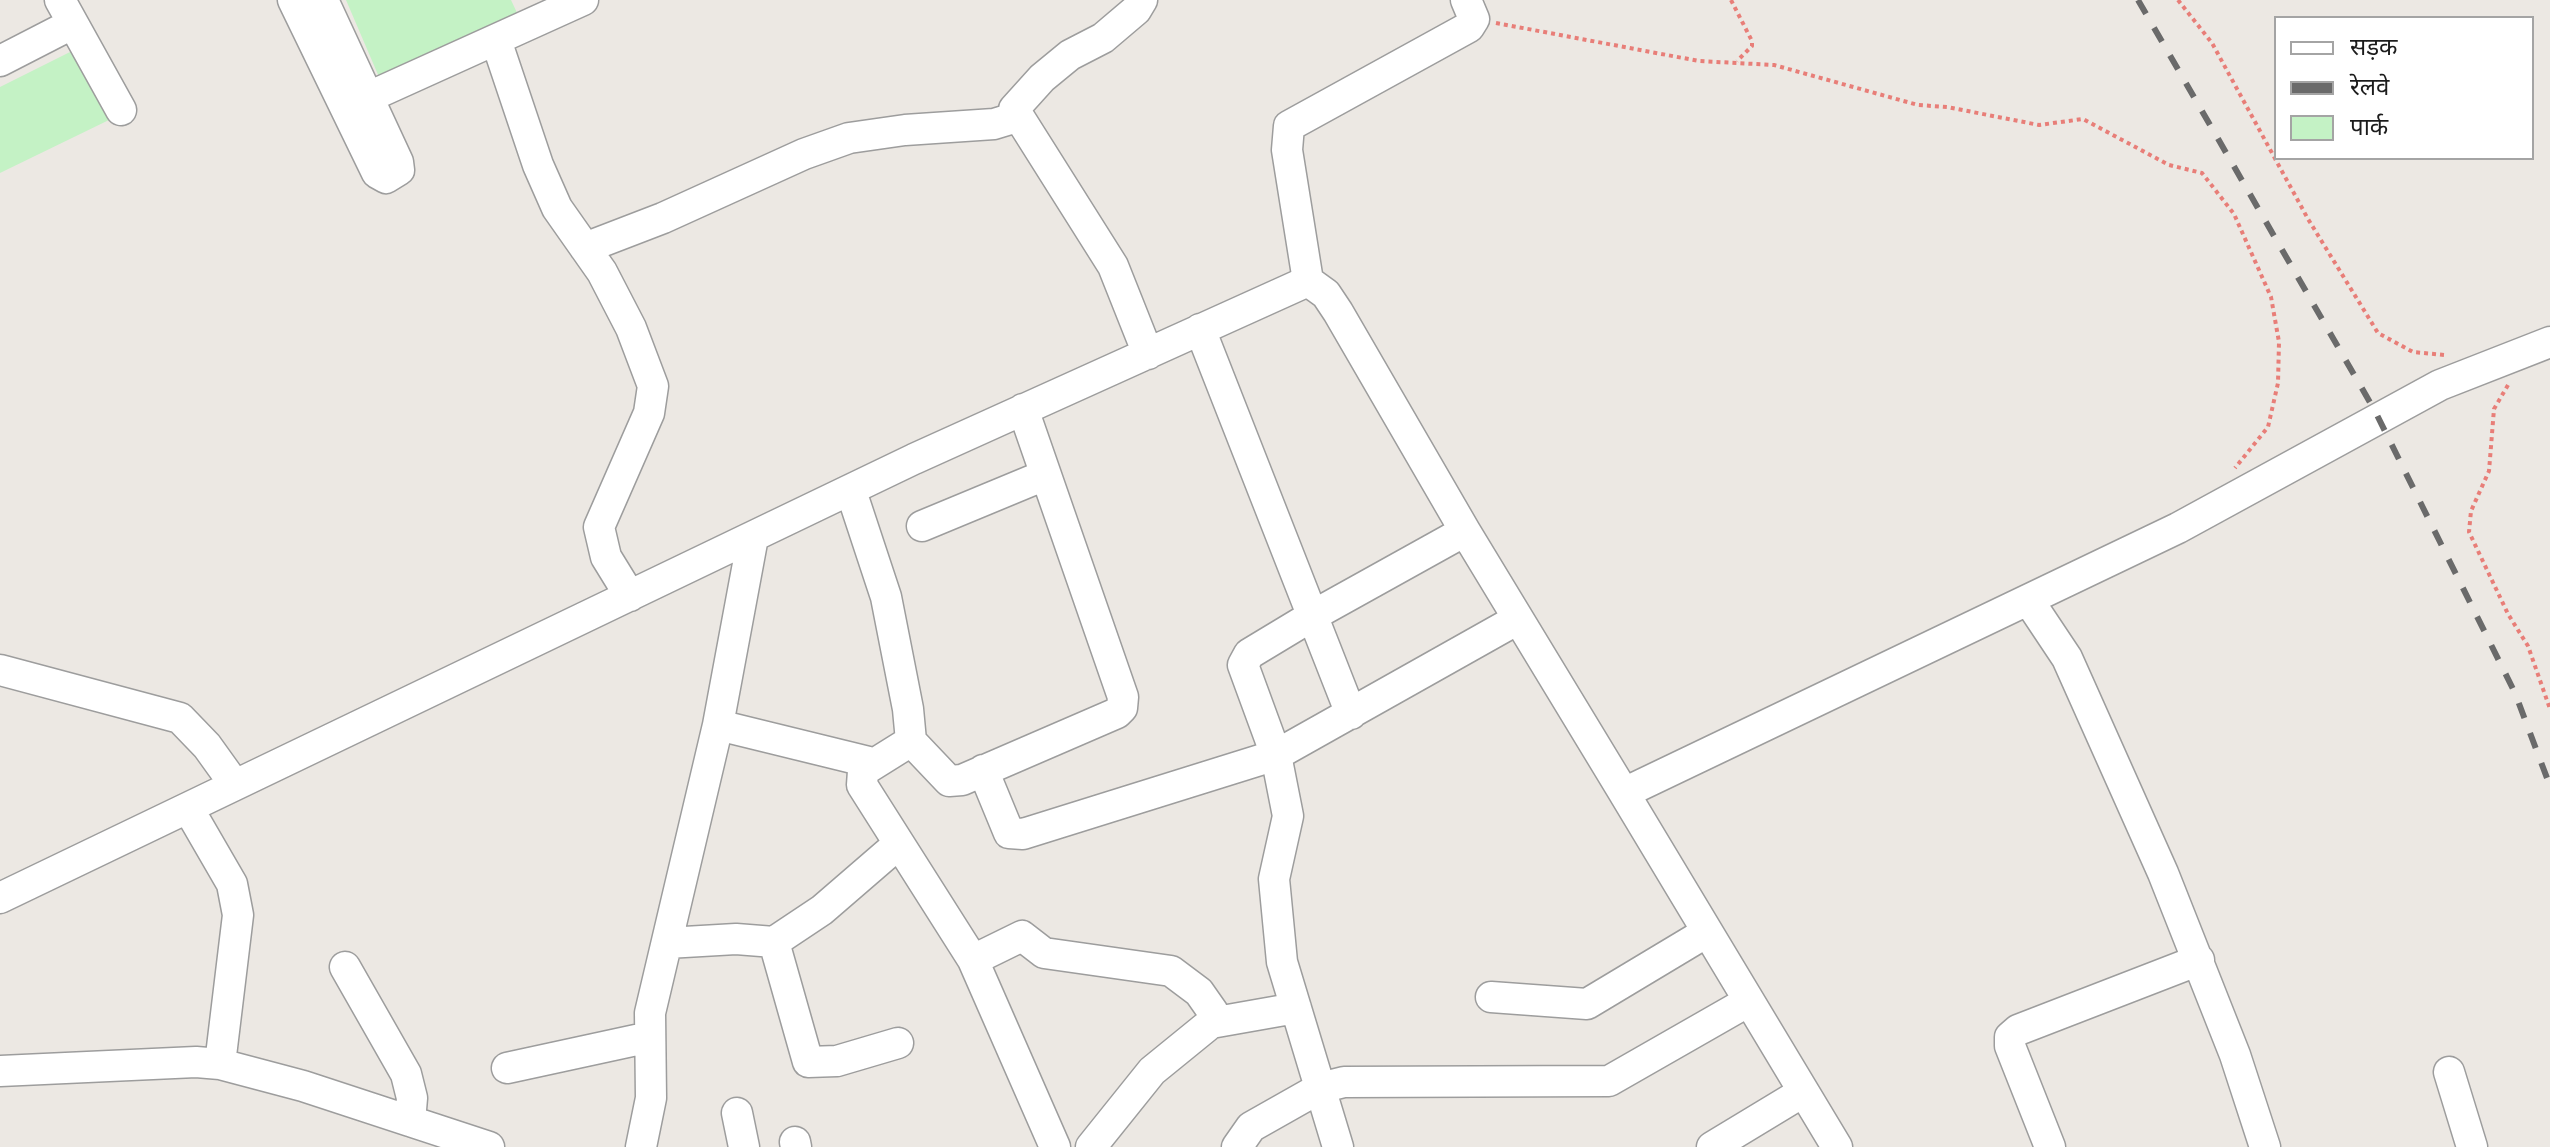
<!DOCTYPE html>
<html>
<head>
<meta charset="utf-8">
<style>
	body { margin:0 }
	#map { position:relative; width:2550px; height:1147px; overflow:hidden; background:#ece8e3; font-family:Cabin,"Noto Sans Devanagari",sans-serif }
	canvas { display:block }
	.legend { position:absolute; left:2274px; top:16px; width:260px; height:144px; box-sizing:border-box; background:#fff; border:2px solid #a4a4a4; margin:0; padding:10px 14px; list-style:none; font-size:24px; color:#1c1c1c }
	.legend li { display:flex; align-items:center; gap:16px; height:40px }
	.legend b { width:40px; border:2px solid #a4a4a4 }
</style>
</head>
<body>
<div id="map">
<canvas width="2550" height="1147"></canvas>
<ul class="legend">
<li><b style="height:10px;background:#fff"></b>सड़क</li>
<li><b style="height:10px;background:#6a6a6a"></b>रेलवे</li>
<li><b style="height:22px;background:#c4f2c5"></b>पार्क</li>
</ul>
</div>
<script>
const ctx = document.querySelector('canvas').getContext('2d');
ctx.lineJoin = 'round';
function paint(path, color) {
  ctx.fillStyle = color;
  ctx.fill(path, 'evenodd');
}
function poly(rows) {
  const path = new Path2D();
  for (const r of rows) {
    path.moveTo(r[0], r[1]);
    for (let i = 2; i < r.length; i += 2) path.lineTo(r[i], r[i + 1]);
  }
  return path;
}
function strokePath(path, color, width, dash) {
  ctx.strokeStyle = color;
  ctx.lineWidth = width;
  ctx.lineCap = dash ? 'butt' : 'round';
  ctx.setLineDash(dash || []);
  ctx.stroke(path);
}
const park = poly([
	[346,0,511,0,519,17,379,77],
	[74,50,109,120,0,173,0,87]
]);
const path = poly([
	[1731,0,1752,41,1752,46,1737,61],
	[2178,0,2212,43,2308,219,2378,333,2413,352,2445,355],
	[1496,23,1699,61,1774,65,1918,105,1947,107,2039,125,2083,119,2169,165,2202,173,2234,214,2271,297,2279,342,2278,383,2268,427,2235,468],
	[2508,385,2494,409,2489,471,2471,511,2469,532,2508,614,2528,646,2550,709]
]);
const minor = poly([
	[60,0,121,110],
	[293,0,377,173,386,178,399,170,398,162,323,0],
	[1142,0,1136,10,1103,38,1070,55,1042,78,1014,109,1113,266,1148,354],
	[496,40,538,165,557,208,602,272,631,328,653,386,649,413,599,527,606,557,630,596],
	[0,61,72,24],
	[351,105,583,0],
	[585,248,663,218,804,154,849,138,905,130,994,124,1017,117],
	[1308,281,1287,150,1289,126,1469,27,1474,19,1466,0],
	[1200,329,1351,714],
	[851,491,886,597,908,709,911,741,949,781,962,780,1117,713,1122,708,1123,697,1023,409],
	[922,526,1045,475],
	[2029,601,2067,658,2163,873,2235,1055,2265,1147],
	[0,670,180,718,207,746,235,785],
	[718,725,873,763],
	[911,741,863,771,862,785,973,960,1055,1147],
	[983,770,1009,833,1023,834,1276,755,1518,619],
	[1624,793,1837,1147],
	[188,808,232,884,238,915,220,1064],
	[0,898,914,459,1308,281,1326,294,1338,312,1465,531,1624,793,2178,528,2440,385,2550,342],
	[774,942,808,1062,837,1061,898,1043],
	[667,943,736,939,774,942,822,910,888,853,900,848],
	[973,960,1022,936,1044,953,1171,971,1199,992,1213,1012,1212,1022],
	[345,967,406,1074,412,1098,410,1121],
	[1491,997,1587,1004,1707,932],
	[507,1068,650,1037],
	[0,1071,196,1062,220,1064,303,1086,489,1147],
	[2449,1072,2472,1147],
	[737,1113,744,1147],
	[795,1142,796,1147],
	[641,1147,651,1098,650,1013,718,725,753,537],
	[1091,1147,1152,1071,1211,1023,1296,1008],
	[1237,1147,1251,1127,1320,1088,1344,1082,1609,1081,1749,1001],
	[1338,1147,1282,962,1274,879,1288,816,1276,755,1243,665,1249,654,1312,616,1465,531],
	[1712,1147,1803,1092],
	[2050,1147,2010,1046,2010,1037,2018,1030,2199,960]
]);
const rail = poly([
	[2138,0,2375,411,2515,693,2550,786]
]);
paint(park, '#c4f2c5');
strokePath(minor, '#9d9d9d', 33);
strokePath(path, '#e87e78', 4, [4, 4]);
strokePath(minor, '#fff', 30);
strokePath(rail, '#6a6a6a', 6, [16, 16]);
</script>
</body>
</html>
